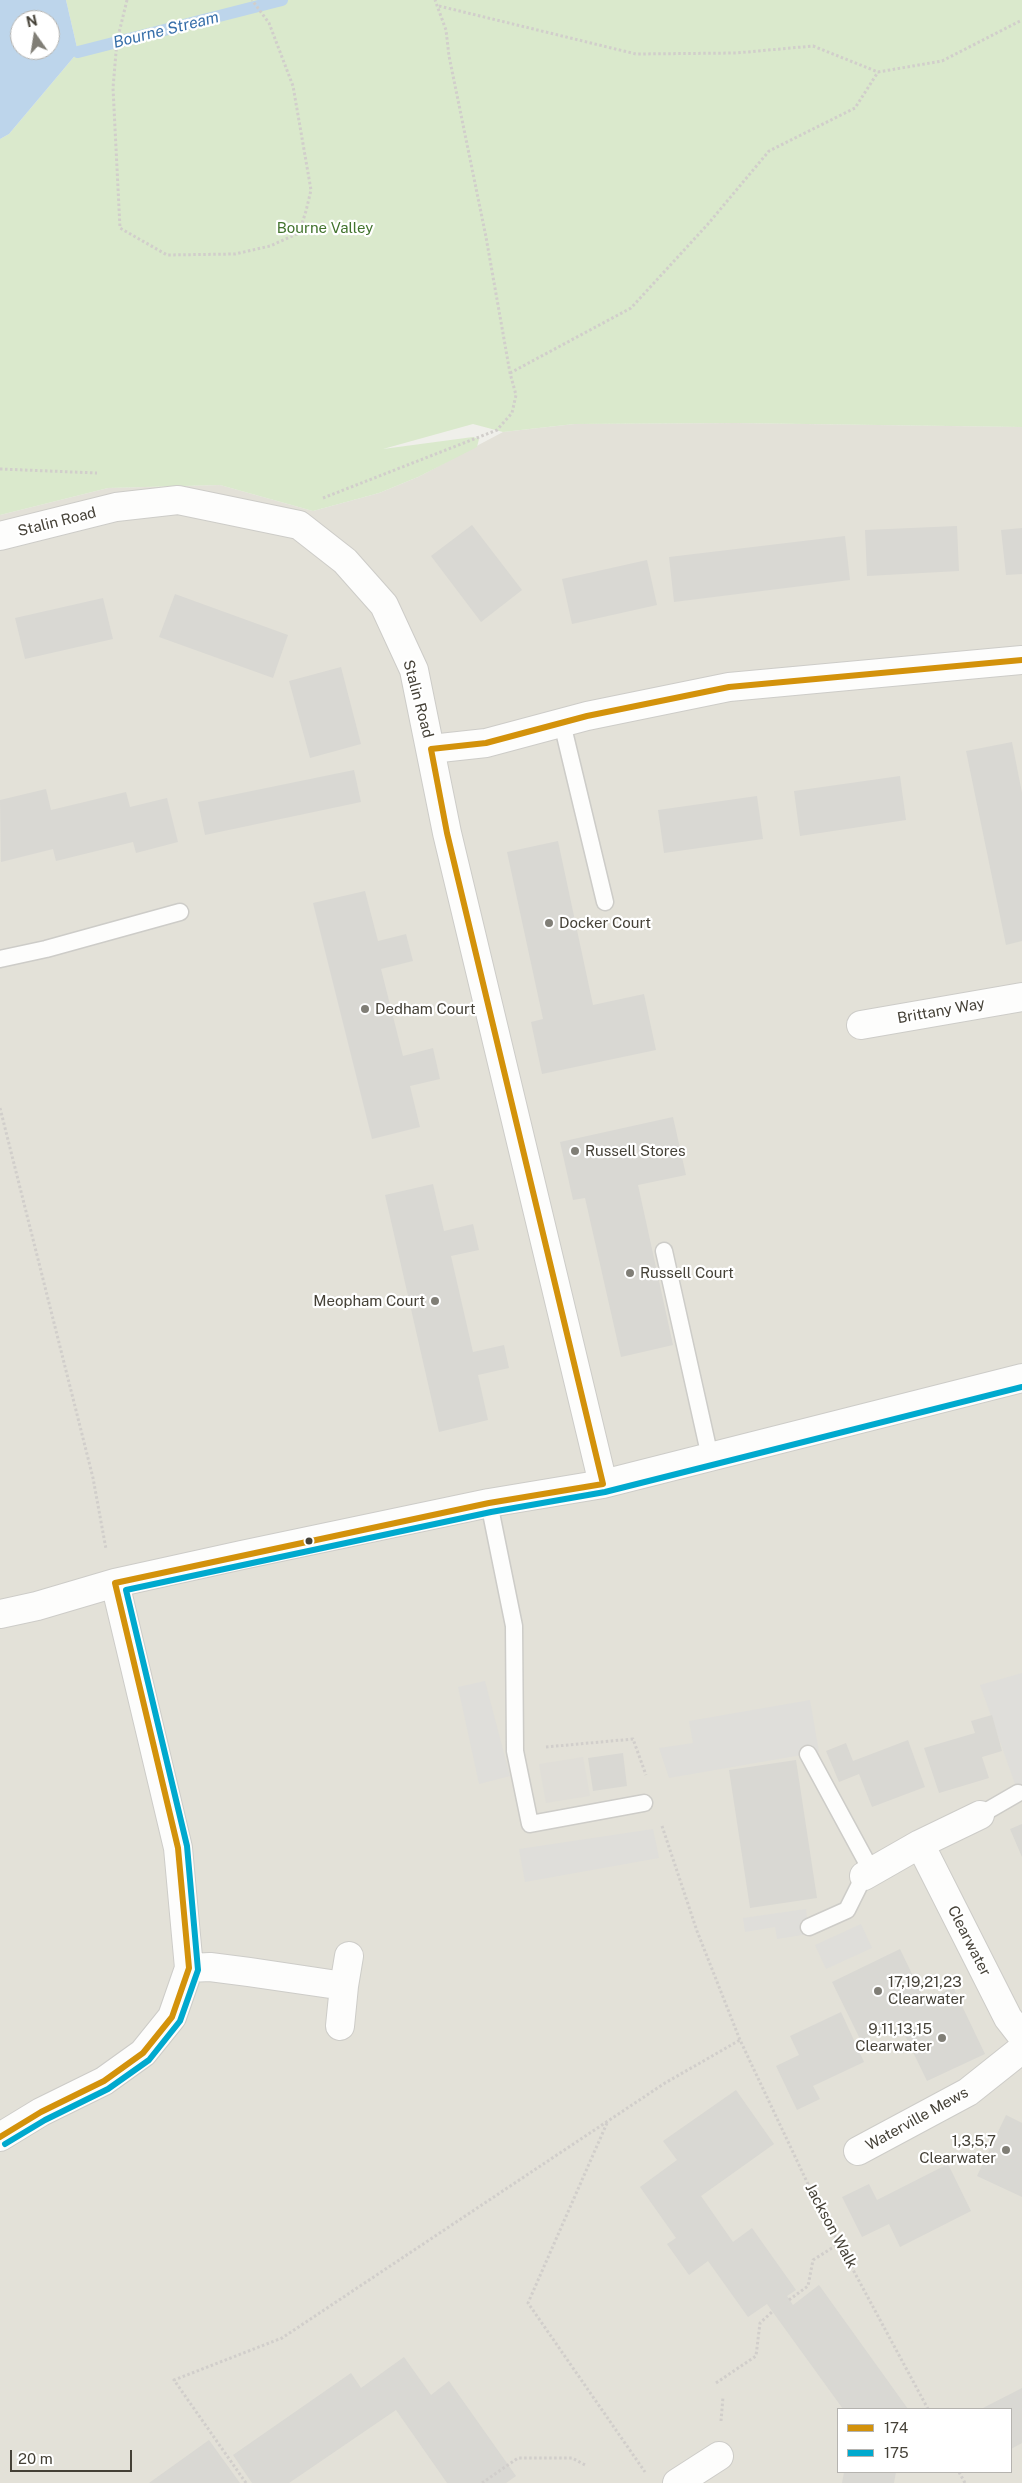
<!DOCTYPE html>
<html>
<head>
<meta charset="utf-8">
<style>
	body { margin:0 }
	#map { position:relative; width:1022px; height:2483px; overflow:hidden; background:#efefea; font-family:"Public Sans",sans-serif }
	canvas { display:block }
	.legend { position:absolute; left:837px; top:2408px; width:175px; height:65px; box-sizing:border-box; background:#fff; border:1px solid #b5b3af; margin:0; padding:6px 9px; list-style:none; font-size:15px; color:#454137 }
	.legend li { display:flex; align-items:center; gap:10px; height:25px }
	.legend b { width:25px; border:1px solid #b5b3af }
	.north { position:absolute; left:10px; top:10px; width:50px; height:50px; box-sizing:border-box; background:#fff; border:1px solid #b5b3af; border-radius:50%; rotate:347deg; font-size:14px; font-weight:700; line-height:20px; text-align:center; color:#454137 }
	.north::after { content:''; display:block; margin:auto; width:18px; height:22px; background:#807e76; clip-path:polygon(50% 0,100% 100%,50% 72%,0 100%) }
	.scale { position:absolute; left:10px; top:2450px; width:122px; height:22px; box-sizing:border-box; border:2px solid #454137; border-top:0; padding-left:6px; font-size:15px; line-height:18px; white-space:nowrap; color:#454137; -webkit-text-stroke:4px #fff; paint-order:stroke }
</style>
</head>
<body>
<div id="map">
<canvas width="1022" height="2483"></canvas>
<ul class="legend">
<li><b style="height:6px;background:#d3920b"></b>174</li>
<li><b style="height:6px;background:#00a9ce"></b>175</li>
</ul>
<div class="north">N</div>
<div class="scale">20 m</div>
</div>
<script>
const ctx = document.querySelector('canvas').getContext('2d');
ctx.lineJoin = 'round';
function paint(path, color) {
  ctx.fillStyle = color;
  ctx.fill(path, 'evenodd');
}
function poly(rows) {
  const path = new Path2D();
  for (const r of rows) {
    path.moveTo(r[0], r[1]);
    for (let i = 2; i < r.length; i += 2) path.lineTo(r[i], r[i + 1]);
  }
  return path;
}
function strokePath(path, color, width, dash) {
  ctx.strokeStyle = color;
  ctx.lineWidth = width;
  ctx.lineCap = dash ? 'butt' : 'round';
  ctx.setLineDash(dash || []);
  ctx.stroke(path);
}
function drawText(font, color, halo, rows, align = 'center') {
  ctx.font = font + ' "Public Sans",sans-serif';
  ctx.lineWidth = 4.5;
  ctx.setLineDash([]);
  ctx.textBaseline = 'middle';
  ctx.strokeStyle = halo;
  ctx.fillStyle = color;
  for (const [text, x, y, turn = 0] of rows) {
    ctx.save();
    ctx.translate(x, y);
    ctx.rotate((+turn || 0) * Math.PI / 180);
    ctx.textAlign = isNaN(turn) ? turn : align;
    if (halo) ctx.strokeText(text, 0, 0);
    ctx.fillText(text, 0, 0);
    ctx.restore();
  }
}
const residential = poly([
	[735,423,1022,427,1022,2483,0,2483,0,515,108,488,220,485,313,511,379,493,418,477,503,432,574,424],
	[838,2409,1011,2409,1011,2472,838,2472]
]);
const industrial = poly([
	[583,1757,590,1796,546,1803,539,1764]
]);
const green = poly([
	[66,0,1022,0,1022,427,735,423,574,424,503,432,473,424,383,449,473,437,479,439,477,447,418,477,379,493,313,511,220,485,108,488,0,515,0,139,9,134,78,52]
]);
const parking = poly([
	[1022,1673,1022,1800,1021,1801,980,1685],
	[485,1681,510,1776,479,1784,458,1687],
	[810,1700,819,1752,669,1778,659,1748,693,1743,689,1721],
	[653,1829,659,1858,525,1882,519,1849],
	[806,1909,809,1934,777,1939,775,1927,745,1932,743,1918],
	[861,1924,872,1948,826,1969,815,1945]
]);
const water = poly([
	[0,0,66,0,78,52,9,134,0,139],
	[20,20,50,20,50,50,20,50]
]);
const stream = poly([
	[78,52,282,0]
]);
const building = poly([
	[472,525,522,590,481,622,431,556],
	[957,526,959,571,867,576,865,530],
	[1022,528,1022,574,1006,575,1001,530],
	[845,536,850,580,674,602,669,557],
	[647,560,657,605,572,624,562,579],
	[175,594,288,635,273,678,159,637],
	[103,598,113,639,25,659,15,618],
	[341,667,361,744,310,758,289,681],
	[1012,742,1022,793,1022,941,1006,945,966,751],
	[354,770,361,802,205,835,198,802],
	[900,776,906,820,800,836,794,791],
	[46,789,51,810,126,792,130,807,167,798,178,842,136,853,133,842,56,861,53,849,1,862,0,800],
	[757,796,763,839,664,853,658,810],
	[558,841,593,1005,644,994,656,1050,542,1074,531,1022,543,1019,507,852],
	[365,891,378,941,406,934,413,961,381,969,403,1056,433,1048,440,1079,410,1086,420,1127,372,1139,313,903],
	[673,1117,686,1175,638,1185,673,1345,621,1357,585,1198,573,1200,560,1142],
	[433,1184,444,1231,473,1224,479,1250,451,1256,473,1352,504,1345,509,1368,478,1375,488,1420,439,1432,385,1195],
	[992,1715,1002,1751,982,1757,989,1778,939,1793,924,1748,975,1733,971,1721],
	[908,1740,925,1787,872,1807,859,1774,839,1782,826,1751,846,1743,853,1761],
	[623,1753,627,1786,593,1791,588,1758],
	[796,1760,817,1898,750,1908,729,1770],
	[1022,1824,1022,1857,1010,1829],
	[900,1949,925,2001,953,1987,985,2054,927,2081,899,2023,861,2041,832,1982],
	[841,2012,864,2062,813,2086,820,2099,797,2110,776,2066,799,2055,790,2036],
	[736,2090,774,2144,701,2196,733,2242,752,2228,796,2290,787,2296,793,2305,819,2285,908,2409,843,2409,767,2304,748,2317,708,2261,689,2275,667,2244,676,2238,640,2187,677,2160,663,2141],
	[1006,2115,1022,2123,1022,2197,977,2176],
	[948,2164,971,2211,900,2247,889,2224,862,2237,842,2197,869,2184,877,2200],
	[404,2357,431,2395,449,2381,516,2476,506,2483,447,2483,396,2410,289,2483,252,2483,233,2455,351,2373,361,2388],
	[1022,2388,1022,2443,1011,2449,1011,2409,981,2409],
	[209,2440,240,2483,149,2483],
	[844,2472,896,2472,894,2483,842,2483]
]);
const path = poly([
	[127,0,117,41,113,88,120,228,167,255,235,254,270,246,299,233,306,211,311,190,293,86,269,23,252,0],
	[439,6,636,54,736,53,813,46,878,72,942,61,1022,20],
	[510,373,631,308,708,224,769,151,855,108,878,72],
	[0,469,97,473],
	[323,498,497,430,512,413,516,395,510,373,486,237,449,56,446,30,435,0],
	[0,1108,93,1478,106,1549],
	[546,1747,633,1739,646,1775],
	[662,1826,697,1931,740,2040,816,2201,928,2409],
	[607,2123,528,2303,645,2472],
	[789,2300,808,2286,813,2260,840,2243],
	[716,2383,756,2356,760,2323,773,2311],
	[721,2421,723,2397],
	[959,2472,965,2483],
	[246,2483,174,2380,282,2338,665,2083,740,2040],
	[482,2483,518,2458,572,2458,587,2466]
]);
const service = poly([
	[562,723,605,902],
	[0,959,46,949,180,912],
	[664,1251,710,1457],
	[489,1503,514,1626,515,1751,530,1824,644,1803],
	[808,1754,872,1872],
	[980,1815,1018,1793],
	[809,1927,847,1910,864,1876]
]);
const minor = poly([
	[0,536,116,507,178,500,299,525,345,561,384,605,414,670,447,833,603,1484],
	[431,749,486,743,587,716,729,687,1022,660],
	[861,1025,1022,997],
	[0,1614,37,1606,115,1583,242,1555,489,1503,603,1484,1022,1378],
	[920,1844,1008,2018,1022,2036],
	[864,1876,920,1844,980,1815],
	[189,1968,210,1967,249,1972,344,1986,349,1956],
	[340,2026,344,1986],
	[0,2137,41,2112,104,2081,143,2053,172,2017,189,1968,178,1848,115,1583],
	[858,2151,968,2092,1022,2049],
	[677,2483,719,2456]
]);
const bus1 = poly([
	[0,2137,41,2112,104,2081,143,2053,172,2017,189,1968,178,1848,115,1583,489,1503,603,1484,447,833,431,749,486,743,587,716,729,687,1022,660]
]);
const bus2 = poly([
	[5,2144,45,2120,108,2089,149,2060,180,2021,198,1970,187,1846,126,1590,491,1512,605,1492,1022,1387]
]);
const markers = [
	[549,923,5,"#807e76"],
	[365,1009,5,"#807e76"],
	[575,1151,5,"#807e76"],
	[630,1273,5,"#807e76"],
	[435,1301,5,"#807e76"],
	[309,1541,4.5,"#454137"],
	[878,1991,5,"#807e76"],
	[942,2038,5,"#807e76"],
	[1006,2150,5,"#807e76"]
];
const parkNames = [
	["Bourne Valley",325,228]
];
const streetNames = [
	["Stalin Road",57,522,-14],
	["Stalin Road",418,699,75],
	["Brittany Way",941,1011,-10],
	["Clearwater",969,1941,63],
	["Waterville Mews",917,2119,-29],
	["Jackson Walk",831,2226,62]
];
const poiNames = [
	["Docker Court",559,923],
	["Dedham Court",375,1009],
	["Russell Stores",585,1151],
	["Russell Court",640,1273],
	["Meopham Court",425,1301,"right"],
	["17,19,21,23",888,1982],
	["Clearwater",888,1999],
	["9,11,13,15",932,2029,"right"],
	["Clearwater",932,2046,"right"],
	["1,3,5,7",996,2141,"right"],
	["Clearwater",996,2158,"right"]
];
const waterNames = [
	["Bourne Stream",166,30,-14]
];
paint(residential, '#e3e1d8');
paint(industrial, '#e0ded8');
paint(green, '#dae9cc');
paint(parking, '#dfdeda');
paint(water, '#bdd5eb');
strokePath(stream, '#bdd5eb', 12);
paint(building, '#d9d8d3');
strokePath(service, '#cdccc8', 19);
strokePath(minor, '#cdccc8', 30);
strokePath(path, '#d1cecb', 3, [2.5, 2.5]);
strokePath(service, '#fdfdfc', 16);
strokePath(minor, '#fdfdfc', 28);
strokePath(bus1, '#d3920b', 6);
strokePath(bus2, '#00a9ce', 6);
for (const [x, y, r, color] of markers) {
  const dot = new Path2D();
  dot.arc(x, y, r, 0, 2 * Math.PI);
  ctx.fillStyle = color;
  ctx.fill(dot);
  strokePath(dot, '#fff', 2);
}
drawText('15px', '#42732e', '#fff', parkNames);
drawText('15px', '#454137', '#fff', streetNames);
drawText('15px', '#454137', '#fff', poiNames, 'left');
drawText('italic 16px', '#376fa9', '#fff', waterNames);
</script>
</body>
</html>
